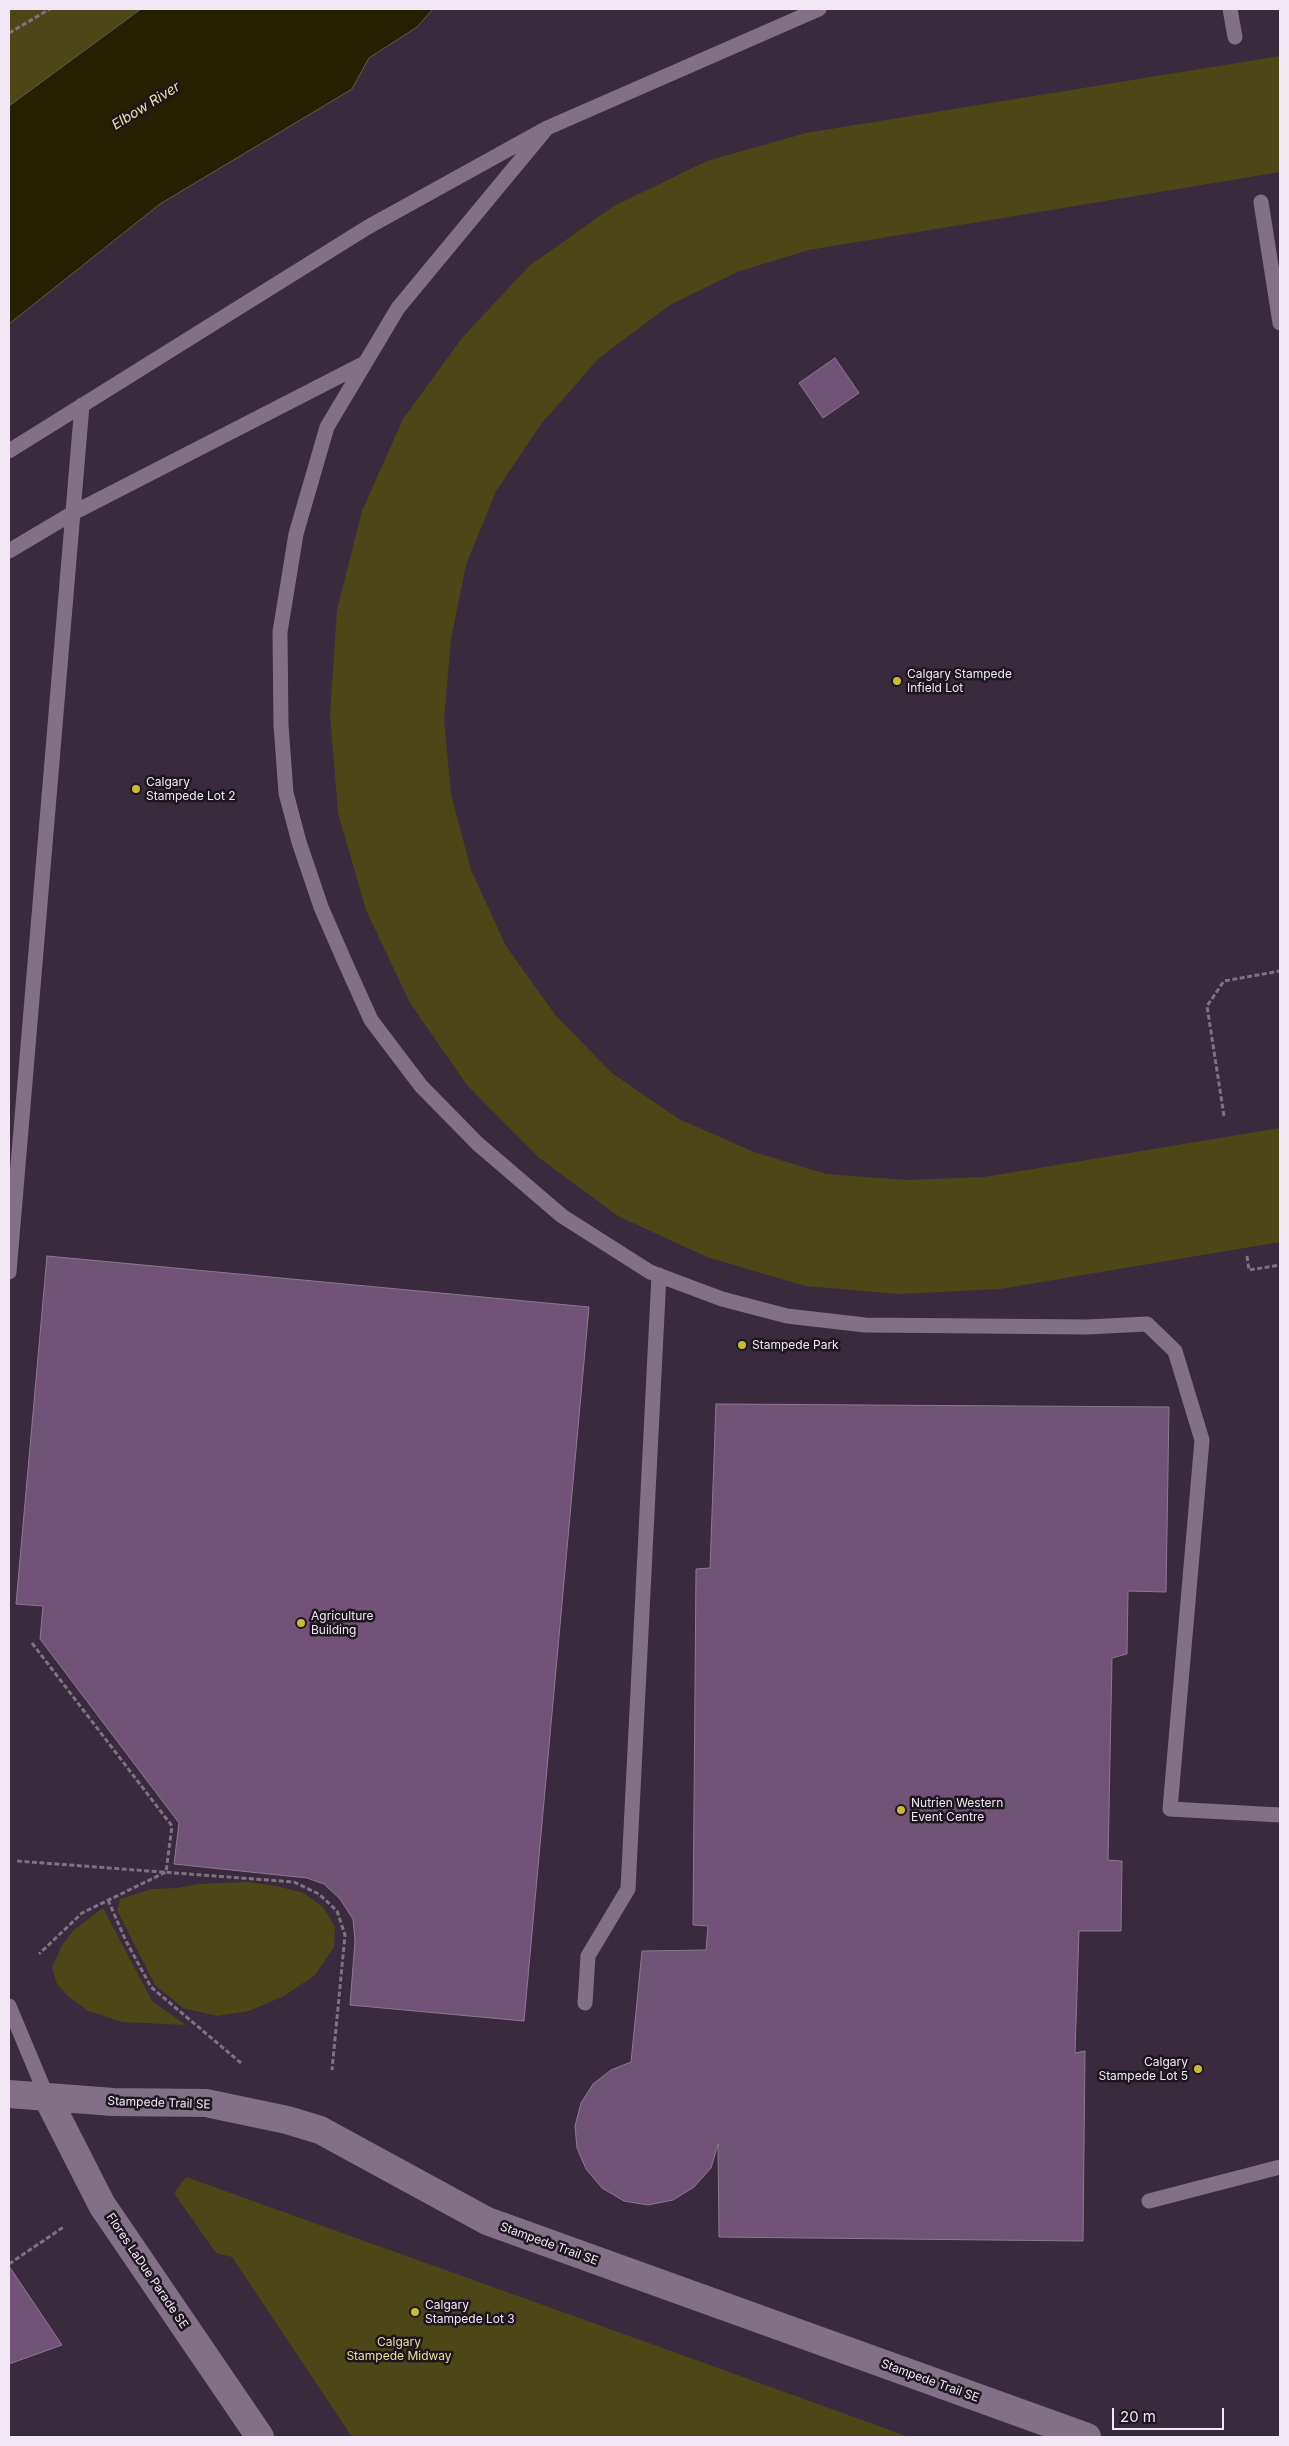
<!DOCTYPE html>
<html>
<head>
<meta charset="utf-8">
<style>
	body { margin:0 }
	#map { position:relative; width:1289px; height:2446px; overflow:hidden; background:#3a2a3d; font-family:Inter,sans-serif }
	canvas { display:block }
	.frame { position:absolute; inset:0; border:10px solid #f2e8f5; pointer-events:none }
	.scale { position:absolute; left:1112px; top:2408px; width:112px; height:22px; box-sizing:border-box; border:2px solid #f2e8f5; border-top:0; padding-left:6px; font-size:15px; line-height:18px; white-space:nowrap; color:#f2e8f5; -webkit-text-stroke:4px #1d161f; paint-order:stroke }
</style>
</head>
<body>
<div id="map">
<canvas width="1289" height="2446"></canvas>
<div class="frame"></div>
<div class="scale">20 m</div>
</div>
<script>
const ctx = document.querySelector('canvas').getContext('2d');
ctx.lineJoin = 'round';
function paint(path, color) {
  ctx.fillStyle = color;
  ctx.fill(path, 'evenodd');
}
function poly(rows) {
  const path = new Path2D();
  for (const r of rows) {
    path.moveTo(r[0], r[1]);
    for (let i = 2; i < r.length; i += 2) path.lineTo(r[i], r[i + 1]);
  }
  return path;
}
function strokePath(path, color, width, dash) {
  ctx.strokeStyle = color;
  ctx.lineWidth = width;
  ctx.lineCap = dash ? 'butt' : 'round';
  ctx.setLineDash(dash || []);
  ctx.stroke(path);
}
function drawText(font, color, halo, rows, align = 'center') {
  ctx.font = font + ' Inter,sans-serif';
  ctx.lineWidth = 5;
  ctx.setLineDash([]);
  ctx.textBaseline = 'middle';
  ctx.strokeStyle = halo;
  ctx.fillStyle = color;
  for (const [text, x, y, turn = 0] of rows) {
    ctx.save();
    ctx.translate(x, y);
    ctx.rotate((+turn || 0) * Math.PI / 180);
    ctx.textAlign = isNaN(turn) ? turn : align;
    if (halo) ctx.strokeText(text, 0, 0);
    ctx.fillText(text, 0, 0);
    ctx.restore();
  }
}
const green = poly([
	[9,9,141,9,9,106],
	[1280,56,1280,172,809,250,737,272,670,305,599,358,541,424,496,491,466,565,451,639,444,719,451,794,471,870,506,946,556,1016,613,1074,679,1119,754,1152,826,1174,906,1180,984,1177,1280,1128,1280,1242,1000,1289,900,1294,805,1286,707,1257,618,1216,538,1157,467,1085,410,1003,366,910,338,813,330,714,337,610,362,511,403,419,462,338,529,266,614,206,707,161,806,133],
	[248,1882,276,1886,304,1893,323,1907,335,1927,334,1947,315,1975,284,1996,249,2011,217,2016,183,2008,155,1985,117,1910,120,1899,152,1889,178,1888,198,1884],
	[103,1908,152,2001,186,2025,123,2022,88,2011,69,1997,57,1984,52,1968,62,1945,74,1930],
	[186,2177,621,2333,909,2437,352,2437,232,2257,216,2253,174,2193]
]);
const water = poly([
	[141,9,433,9,417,27,369,58,352,89,160,204,9,324,9,106,141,9]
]);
const building = poly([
	[835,358,859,393,823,418,799,383,835,358],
	[47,1256,589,1307,524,2021,350,2005,355,1941,353,1919,340,1899,324,1884,307,1878,174,1864,179,1823,40,1639,43,1606,16,1604,47,1256],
	[716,1404,1169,1407,1166,1592,1128,1591,1127,1654,1112,1658,1108,1860,1122,1861,1121,1931,1079,1931,1075,2053,1085,2051,1083,2241,719,2237,718,2144,711,2168,694,2187,673,2200,648,2205,624,2201,602,2188,586,2169,577,2148,575,2126,581,2103,593,2084,611,2070,631,2062,642,1951,706,1950,708,1926,693,1925,696,1569,710,1568,716,1404],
	[9,2266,62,2345,9,2364,9,2266]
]);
const path = poly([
	[9,33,50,9],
	[1224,1116,1207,1006,1224,981,1280,971],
	[1247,1256,1249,1270,1280,1265],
	[32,1643,172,1826,166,1872,82,1913,39,1954],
	[17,1861,294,1882,319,1894,337,1911,345,1935,332,2070],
	[108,1900,126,1941,151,1987,241,2063],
	[9,2264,65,2226]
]);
const lane = poly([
	[1230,9,1235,37],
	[547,128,398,308,327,427,296,534,280,632,281,725,286,793,299,842,321,907,344,960,371,1020,421,1086,478,1144,562,1216,650,1272,722,1299,787,1316,865,1325,1087,1327,1147,1324,1175,1351,1202,1440,1170,1809,1280,1815],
	[1261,202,1280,323],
	[9,451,368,227,547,128,819,9],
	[9,551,73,513,365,363],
	[9,1272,82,405],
	[585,2003,588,1956,628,1889,659,1275],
	[9,2006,47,2097],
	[1149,2201,1280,2167]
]);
const street = poly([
	[9,2094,113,2102,206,2103,287,2120,320,2130,487,2221,1087,2437],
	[47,2097,102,2205,260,2437]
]);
const markers = [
	[897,681,5,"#cbba39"],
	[136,789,5,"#cbba39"],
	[742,1345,5,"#cbba39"],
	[301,1623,5,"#cbba39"],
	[901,1810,5,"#cbba39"],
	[1198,2069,5,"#cbba39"],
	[415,2312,5,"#cbba39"]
];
const poiNames = [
	["Calgary Stampede",907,674],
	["Infield Lot",907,688],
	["Calgary",146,782],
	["Stampede Lot 2",146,796],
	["Stampede Park",752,1345],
	["Agriculture",311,1616],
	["Building",311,1630],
	["Nutrien Western",911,1803],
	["Event Centre",911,1817],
	["Calgary",1188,2062,"right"],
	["Stampede Lot 5",1188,2076,"right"],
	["Calgary",425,2305],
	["Stampede Lot 3",425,2319]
];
const streetNames = [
	["Stampede Trail SE",159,2103,2],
	["Stampede Trail SE",549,2244,20],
	["Flores LaDue Parade SE",147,2271,56],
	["Stampede Trail SE",930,2381,20]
];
const parkNames = [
	["Calgary",399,2342],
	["Stampede Midway",399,2356]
];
const waterNames = [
	["Elbow River",146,106,-32]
];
paint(green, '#4d4717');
paint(water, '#252000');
strokePath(water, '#625c4a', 1);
paint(building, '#715378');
strokePath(building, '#8c7a90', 1);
strokePath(path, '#807283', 3, [5, 2.5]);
strokePath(lane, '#827086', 15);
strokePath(street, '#827086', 28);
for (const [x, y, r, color] of markers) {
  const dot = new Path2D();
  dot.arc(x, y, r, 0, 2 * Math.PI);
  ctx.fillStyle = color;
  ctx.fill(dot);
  strokePath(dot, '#1d161f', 2);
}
drawText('12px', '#f2e8f5', '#1d161f', poiNames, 'left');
drawText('12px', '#f2e8f5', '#1d161f', streetNames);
drawText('12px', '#eae093', '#1d161f', parkNames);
drawText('italic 14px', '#ede397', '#1d161f', waterNames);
</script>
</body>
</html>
